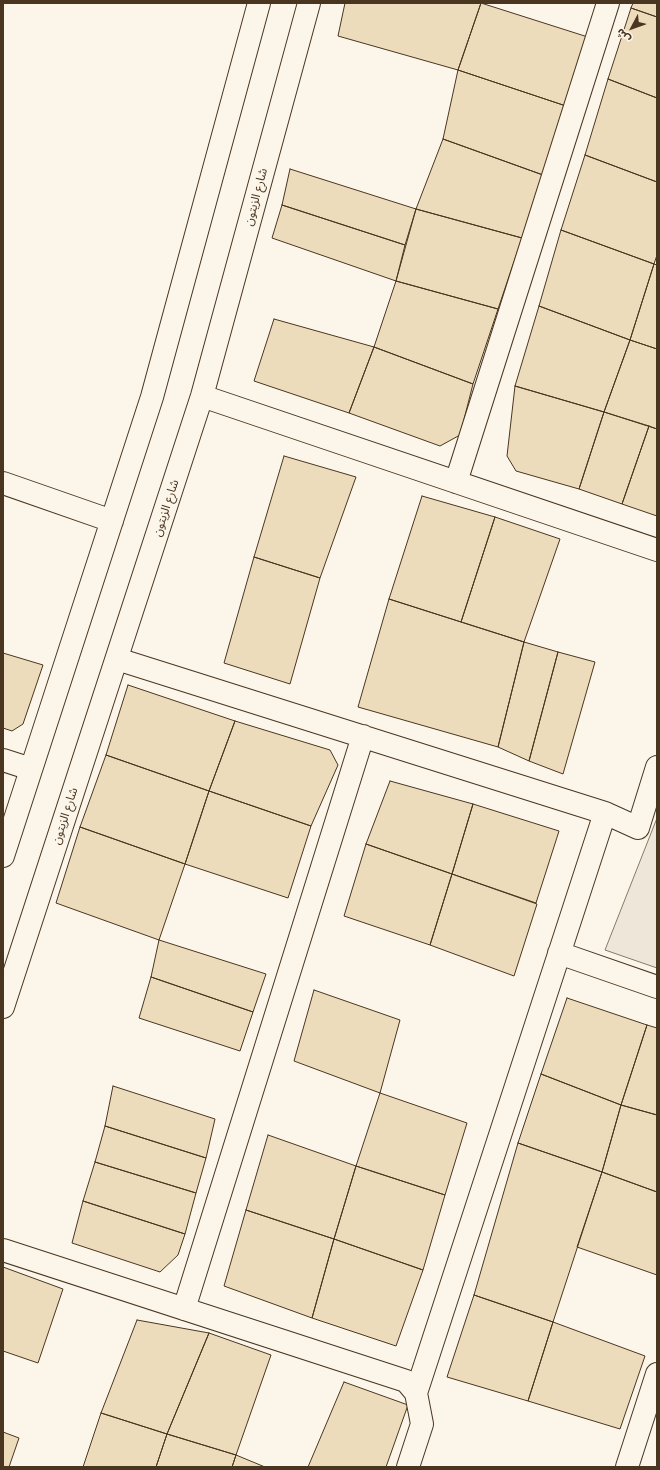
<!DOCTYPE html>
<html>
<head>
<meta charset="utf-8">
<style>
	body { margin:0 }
	#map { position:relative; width:660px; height:1470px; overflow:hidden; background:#fbf6e9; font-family:Inter,"Noto Sans Arabic",sans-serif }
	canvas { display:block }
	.frame { position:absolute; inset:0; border:4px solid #4a3520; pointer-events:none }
	.north { position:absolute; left:612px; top:8px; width:40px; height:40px; -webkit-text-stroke:3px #fbf6e9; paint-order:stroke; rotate:229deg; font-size:11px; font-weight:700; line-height:16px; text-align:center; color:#4a3520 }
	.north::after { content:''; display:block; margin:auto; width:14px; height:18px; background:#4a3520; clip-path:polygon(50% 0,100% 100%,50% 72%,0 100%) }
</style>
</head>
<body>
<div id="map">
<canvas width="660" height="1470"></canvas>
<div class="frame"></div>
<div class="north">ش</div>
</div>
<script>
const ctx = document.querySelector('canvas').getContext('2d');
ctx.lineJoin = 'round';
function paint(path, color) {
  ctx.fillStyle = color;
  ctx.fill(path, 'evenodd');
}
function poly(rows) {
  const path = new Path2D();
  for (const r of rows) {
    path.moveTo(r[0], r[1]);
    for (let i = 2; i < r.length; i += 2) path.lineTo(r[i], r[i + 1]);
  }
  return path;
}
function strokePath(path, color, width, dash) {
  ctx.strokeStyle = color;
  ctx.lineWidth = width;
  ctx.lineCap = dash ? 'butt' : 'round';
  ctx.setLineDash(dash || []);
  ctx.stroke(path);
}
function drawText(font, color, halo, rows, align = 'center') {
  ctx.font = font + ' Inter,"Noto Sans Arabic",sans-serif';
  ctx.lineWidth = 3;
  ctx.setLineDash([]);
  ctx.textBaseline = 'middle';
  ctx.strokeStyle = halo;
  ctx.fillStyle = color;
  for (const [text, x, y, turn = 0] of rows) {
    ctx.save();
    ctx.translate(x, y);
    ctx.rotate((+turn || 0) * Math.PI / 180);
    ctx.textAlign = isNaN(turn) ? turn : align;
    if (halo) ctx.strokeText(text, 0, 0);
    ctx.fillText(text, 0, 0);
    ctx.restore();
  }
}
const green = poly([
	[657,818,657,968,605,950,657,818]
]);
const building = poly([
	[345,3,481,3,458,70,338,36,345,3],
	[481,3,591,38,566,106,458,70,481,3],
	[633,3,657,3,657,17,631,8,633,3],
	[631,8,657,17,657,98,608,79,631,8],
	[458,70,566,106,543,175,443,139,458,70],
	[608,79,657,98,657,182,585,155,608,79],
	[443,139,543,175,522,238,416,209,443,139],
	[585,155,657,182,657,255,654,264,561,230,585,155],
	[290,169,416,209,405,245,282,205,290,169],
	[282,205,405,245,396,281,272,238,282,205],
	[416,209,522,238,498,309,396,281,416,209],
	[561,230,654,264,630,340,539,306,561,230],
	[654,264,657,265,657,349,630,340,654,264],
	[396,281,498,309,473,384,374,347,396,281],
	[539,306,630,340,604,412,515,386,539,306],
	[274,319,374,347,349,413,254,381,274,319],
	[630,340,657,349,657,429,604,412,630,340],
	[374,347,473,384,460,435,440,446,349,413,374,347],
	[515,386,604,412,579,489,516,471,507,456,515,386],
	[604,412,649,426,622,504,579,489,604,412],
	[649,426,657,429,657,516,622,504,649,426],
	[284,456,356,477,320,578,254,557,284,456],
	[422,496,495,517,461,622,389,599,422,496],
	[495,517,560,539,524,642,461,622,495,517],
	[254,557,320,578,290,684,224,663,254,557],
	[389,599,524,642,498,747,358,707,389,599],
	[524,642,558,652,529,761,498,747,524,642],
	[558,652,595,662,563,774,529,761,558,652],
	[3,653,43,665,23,724,12,731,3,728,3,653],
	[128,685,235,721,209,791,106,755,128,685],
	[235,721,330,750,338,765,311,826,209,791,235,721],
	[106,755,209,791,185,864,80,827,106,755],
	[390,781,473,804,452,874,366,844,390,781],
	[209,791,311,826,288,898,185,864,209,791],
	[473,804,559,831,536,903,452,874,473,804],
	[80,827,185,864,159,940,56,903,80,827],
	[366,844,452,874,430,945,344,916,366,844],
	[452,874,537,904,514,976,430,945,452,874],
	[159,940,266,974,253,1012,151,977,159,940],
	[151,977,253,1012,240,1051,139,1018,151,977],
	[314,990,400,1020,380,1093,294,1061,314,990],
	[567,998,647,1025,621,1105,541,1074,567,998],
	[647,1025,657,1028,657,1115,621,1105,647,1025],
	[541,1074,621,1105,602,1172,518,1143,541,1074],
	[113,1086,215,1119,206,1158,105,1126,113,1086],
	[380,1093,467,1123,445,1195,356,1166,380,1093],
	[621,1105,657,1115,657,1192,602,1172,621,1105],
	[105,1126,206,1158,196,1193,95,1162,105,1126],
	[268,1135,356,1166,334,1239,246,1210,268,1135],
	[518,1143,602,1172,553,1322,474,1295,518,1143],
	[95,1162,196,1193,185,1234,83,1201,95,1162],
	[356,1166,445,1195,423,1270,334,1239,356,1166],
	[602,1172,657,1192,657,1275,577,1247,602,1172],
	[83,1201,185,1234,178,1255,160,1272,72,1243,83,1201],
	[246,1210,334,1239,312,1318,224,1286,246,1210],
	[334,1239,423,1270,396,1346,312,1318,334,1239],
	[3,1267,63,1289,38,1363,3,1351,3,1267],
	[474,1295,553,1322,528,1401,447,1377,474,1295],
	[137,1320,209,1333,167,1434,101,1413,137,1320],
	[553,1322,645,1356,620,1429,528,1401,553,1322],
	[209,1333,271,1355,236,1455,167,1434,209,1333],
	[344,1382,408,1405,386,1467,308,1467,344,1382],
	[101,1413,167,1434,156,1467,83,1467,101,1413],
	[3,1432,19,1438,9,1467,3,1467,3,1432],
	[167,1434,236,1455,232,1467,156,1467,167,1434],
	[236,1455,265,1467,232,1467,236,1455]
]);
const minor = poly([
	[202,396,657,550],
	[456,482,608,3],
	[3,483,112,521],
	[117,659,605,813,416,1393],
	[3,760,31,769],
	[605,813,638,828,657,767],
	[3,856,152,397,259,3],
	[559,953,657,987],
	[3,1007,202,396,309,3],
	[3,1250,406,1381,416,1393,422,1424,408,1467],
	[184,1309,363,736],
	[627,1467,657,1374]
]);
const streetNames = [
	["شارع الزيتون",256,197,-75],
	["شارع الزيتون",166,508,-72],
	["شارع الزيتون",65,816,-72]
];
paint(green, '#ede6d9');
strokePath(green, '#887966', 1);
paint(building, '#ecdcbc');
strokePath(building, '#4a3520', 1);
strokePath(minor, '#4a3520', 24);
strokePath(minor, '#fbf6e9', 22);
drawText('12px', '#4a3520', '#fbf6e9', streetNames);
</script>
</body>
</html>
